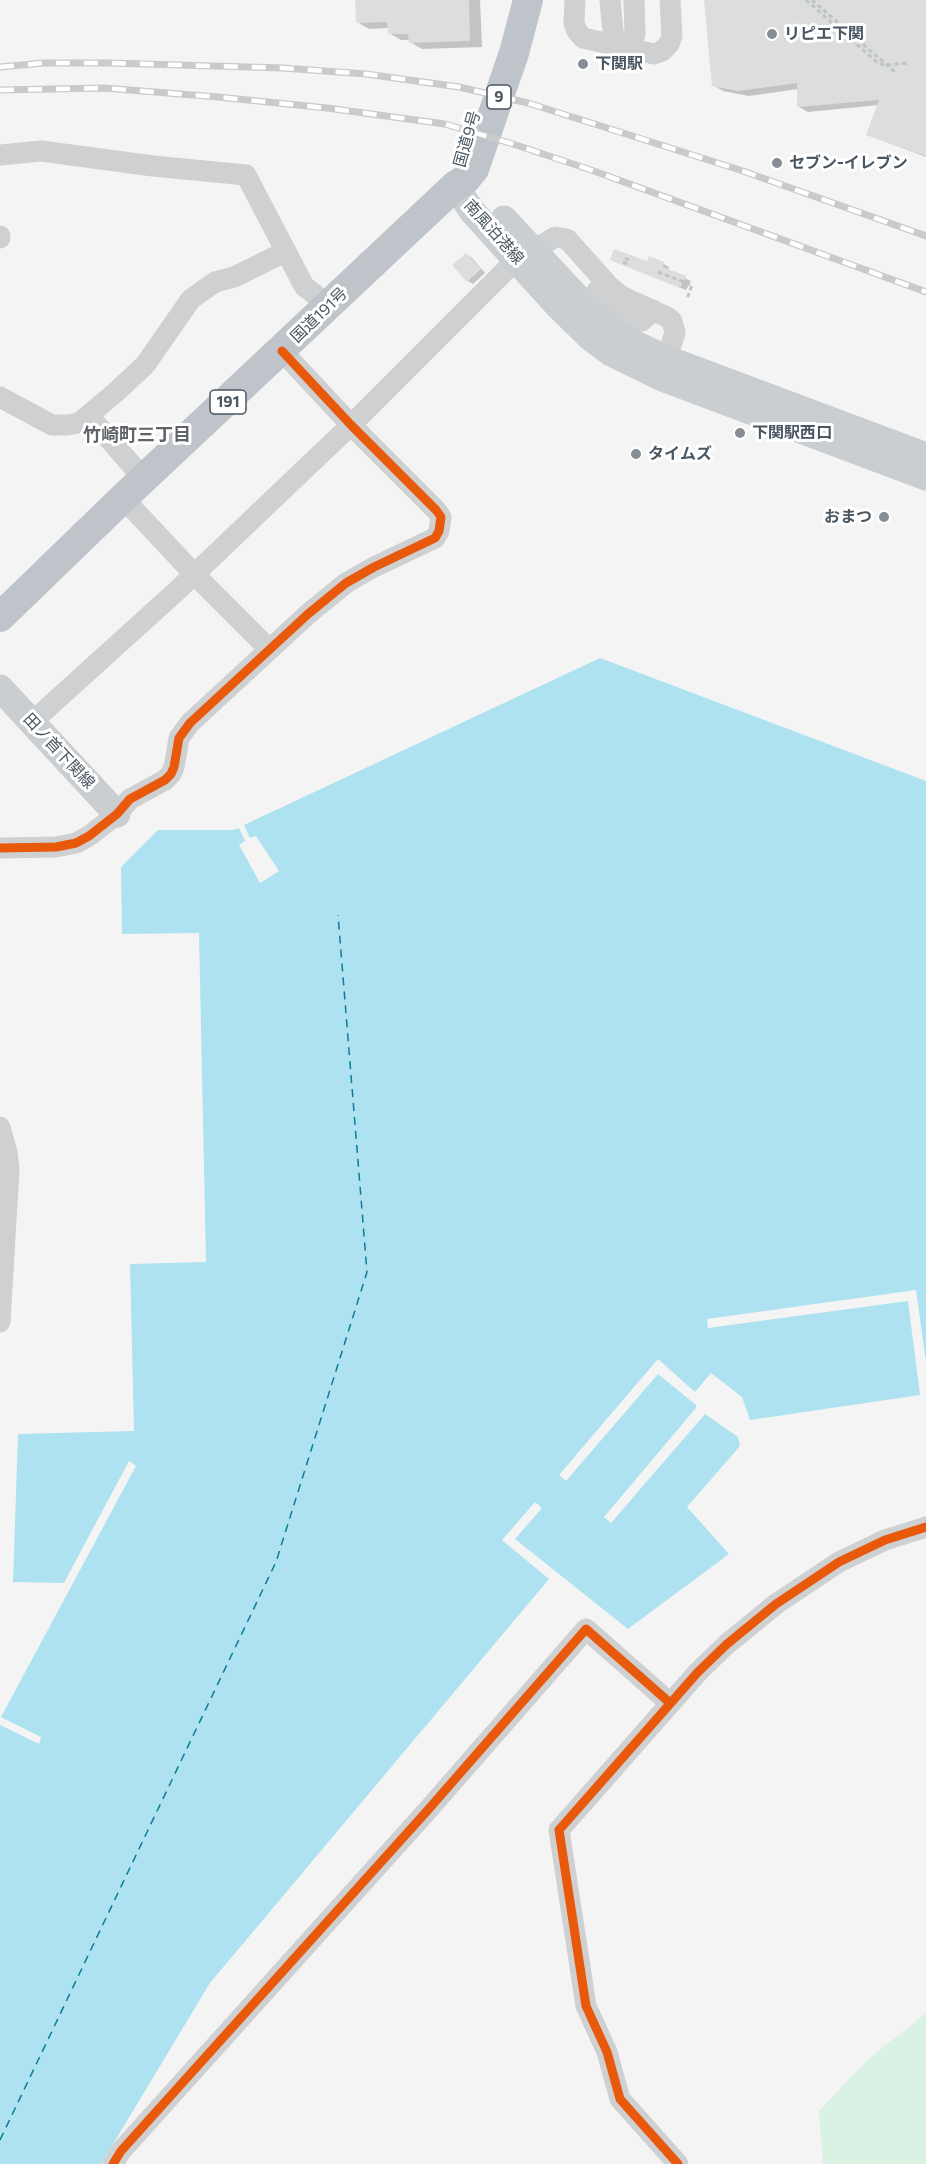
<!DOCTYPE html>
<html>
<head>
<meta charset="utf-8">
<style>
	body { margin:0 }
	canvas { display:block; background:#f4f4f4 }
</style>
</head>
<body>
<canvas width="926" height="2164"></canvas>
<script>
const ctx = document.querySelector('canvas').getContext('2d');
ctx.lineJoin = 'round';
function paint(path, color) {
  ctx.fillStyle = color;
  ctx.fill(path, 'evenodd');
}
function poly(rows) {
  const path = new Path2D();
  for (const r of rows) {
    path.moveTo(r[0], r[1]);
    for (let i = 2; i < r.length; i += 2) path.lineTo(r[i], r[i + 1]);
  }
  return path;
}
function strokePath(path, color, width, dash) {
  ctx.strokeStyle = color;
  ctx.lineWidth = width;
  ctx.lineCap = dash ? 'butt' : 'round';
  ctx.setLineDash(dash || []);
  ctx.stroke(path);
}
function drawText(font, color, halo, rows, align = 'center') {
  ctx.font = font + ' Commissioner,"Noto Sans JP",sans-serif';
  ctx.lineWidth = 6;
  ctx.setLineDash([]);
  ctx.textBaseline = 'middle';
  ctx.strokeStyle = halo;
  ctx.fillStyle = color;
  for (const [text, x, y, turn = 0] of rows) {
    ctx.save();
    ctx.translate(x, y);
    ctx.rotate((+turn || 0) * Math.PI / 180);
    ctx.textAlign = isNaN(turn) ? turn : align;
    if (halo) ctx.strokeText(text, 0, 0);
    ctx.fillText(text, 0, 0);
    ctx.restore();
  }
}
const green = poly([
	[926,2013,926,2164,823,2164,819,2111,867,2060]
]);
const water = poly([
	[600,658,926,781,926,1362,916,1290,707,1319,708,1328,908,1301,920,1395,750,1420,742,1397,711,1373,695,1392,658,1359,559,1475,566,1481,658,1374,696,1405,696,1408,604,1517,611,1523,705,1414,738,1437,740,1446,687,1507,729,1554,628,1629,515,1539,542,1508,535,1502,502,1540,549,1579,210,1983,101,2164,0,2164,0,1725,39,1744,41,1737,1,1717,136,1466,129,1461,64,1583,13,1582,18,1434,134,1431,130,1264,206,1262,199,933,122,934,121,867,158,830,233,830,239,828,245,841,239,845,260,883,279,871,256,836,250,838,244,825]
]);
const shadow = poly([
	[357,0,480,0,482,47,422,49,410,42,410,40,401,40,389,33,389,28,369,29,357,22],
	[706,0,926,0,926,157,878,139,868,134,879,105,808,112,799,107,798,89,749,96,723,91,713,85],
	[466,254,472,258,485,273,473,284,468,281],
	[617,262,664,264,669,267,668,271,691,281,686,290]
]);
const ferry = poly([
	[0,2140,276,1562,367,1272,338,915]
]);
const building = poly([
	[355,0,469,0,470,41,409,43,408,34,388,34,387,22,356,23],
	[704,0,926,0,926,156,866,135,879,100,797,107,797,83,738,91,712,86],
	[614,249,647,261,649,256,664,262,663,267,686,276,680,288,610,260],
	[466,253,481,269,467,282,452,265]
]);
const path = poly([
	[806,0,878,63,884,65,909,63],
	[812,0,895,72],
	[625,258,631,261],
	[623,262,630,265],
	[658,272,692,285,687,299]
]);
const minor = poly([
	[575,0,574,23,577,31,583,38,654,54,662,51,669,44,672,36,670,0],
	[610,0,613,32,620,47,629,44,635,35,634,0],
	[0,155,41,151,153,166,246,175,304,286,329,306],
	[0,236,0,238],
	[533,263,532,257,534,250,555,237,567,239,610,287,621,296,667,317,672,321,675,333,661,374],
	[597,291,618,311,635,321,642,321,653,310],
	[0,397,52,425,67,425,79,423,116,392,145,365,191,299,215,282,234,277,285,252],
	[89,416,144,479],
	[123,498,194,574,269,649],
	[32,722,181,587,351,425,517,259],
	[0,848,56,847,76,843,89,836,117,814,130,799,165,780,171,774,174,767,179,738,190,723,308,614,346,583,374,567,435,538,439,531,441,517,436,510,351,425,282,351],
	[0,1127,7,1152,9,1170,0,1322],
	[113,2164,121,2151,427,1811,586,1629,670,1703],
	[678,2164,620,2099,607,2052,586,2006,559,1830,698,1672,727,1644,776,1604,839,1562,885,1540,926,1527]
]);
const major = poly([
	[455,186,472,211,558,306,591,338,611,353,660,377,926,477],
	[504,219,589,310,616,333,631,342,667,359,926,456],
	[0,688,117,814]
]);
const highway = poly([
	[0,617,123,498,455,186,466,179,474,169,514,53,528,0]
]);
const rail = poly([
	[0,67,43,63,110,63,283,68,366,74,459,87,528,103,740,170,926,236],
	[0,90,104,88,218,97,327,108,445,124,513,144,594,171,926,292]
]);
const cycleway = poly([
	[0,848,56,847,76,843,89,836,117,814,130,799,165,780,171,774,174,767,179,738,190,723,308,614,346,583,374,567,435,538,439,531,441,517,436,510,351,425,282,351],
	[113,2164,121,2151,427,1811,586,1629,670,1703],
	[678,2164,620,2099,607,2052,586,2006,559,1830,698,1672,727,1644,776,1604,839,1562,885,1540,926,1527]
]);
const markers = [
	[772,34,6,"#868d94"],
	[583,64,6,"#868d94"],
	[777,163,6,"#868d94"],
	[740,433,6,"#868d94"],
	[636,454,6,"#868d94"],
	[884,517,6,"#868d94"]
];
const shields = [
	[499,97,24],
	[228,402,36]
];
const shieldNames = [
	["9",499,97],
	["191",228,402]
];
const poiNames = [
	["リピエ下関",784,34],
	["下関駅",595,64],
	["セブン-イレブン",789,163],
	["下関駅西口",752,433],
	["タイムズ",648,454],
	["おまつ",872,517,"right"]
];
const streetNames = [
	["国道9号",467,139,-74],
	["南風泊港線",494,232,48],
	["国道191号",319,315,-44],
	["田ノ首下関線",59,751,47]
];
const neighbourhoodNames = [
	["竹崎町三丁目",137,435]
];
paint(green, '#d9f2e3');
paint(water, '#aee2f0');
paint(shadow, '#0003');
strokePath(ferry, '#0c7c9b', 1.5, [8, 6]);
paint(building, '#ddddde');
strokePath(path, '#bcc7c4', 3, [4.5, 3]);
strokePath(minor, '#ced0d2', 21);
strokePath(major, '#caced1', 27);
strokePath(highway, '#bec4c9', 30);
strokePath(rail, '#c9cacc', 7);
strokePath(rail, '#fff', 4.5, [14]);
strokePath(cycleway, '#e8590c', 9);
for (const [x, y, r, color] of markers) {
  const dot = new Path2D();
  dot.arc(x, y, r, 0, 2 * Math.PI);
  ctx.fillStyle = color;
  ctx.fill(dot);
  strokePath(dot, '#fff', 2);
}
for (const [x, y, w] of shields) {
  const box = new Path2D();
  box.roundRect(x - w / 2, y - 12, w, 24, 4.5);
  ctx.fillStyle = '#fff';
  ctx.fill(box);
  strokePath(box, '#4a5661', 1.5);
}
drawText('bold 15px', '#4a5661', null, shieldNames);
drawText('bold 16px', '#4a5661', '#fff', poiNames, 'left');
drawText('16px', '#4a5661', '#fff', streetNames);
drawText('bold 18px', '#5f6368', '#fff', neighbourhoodNames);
</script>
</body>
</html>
